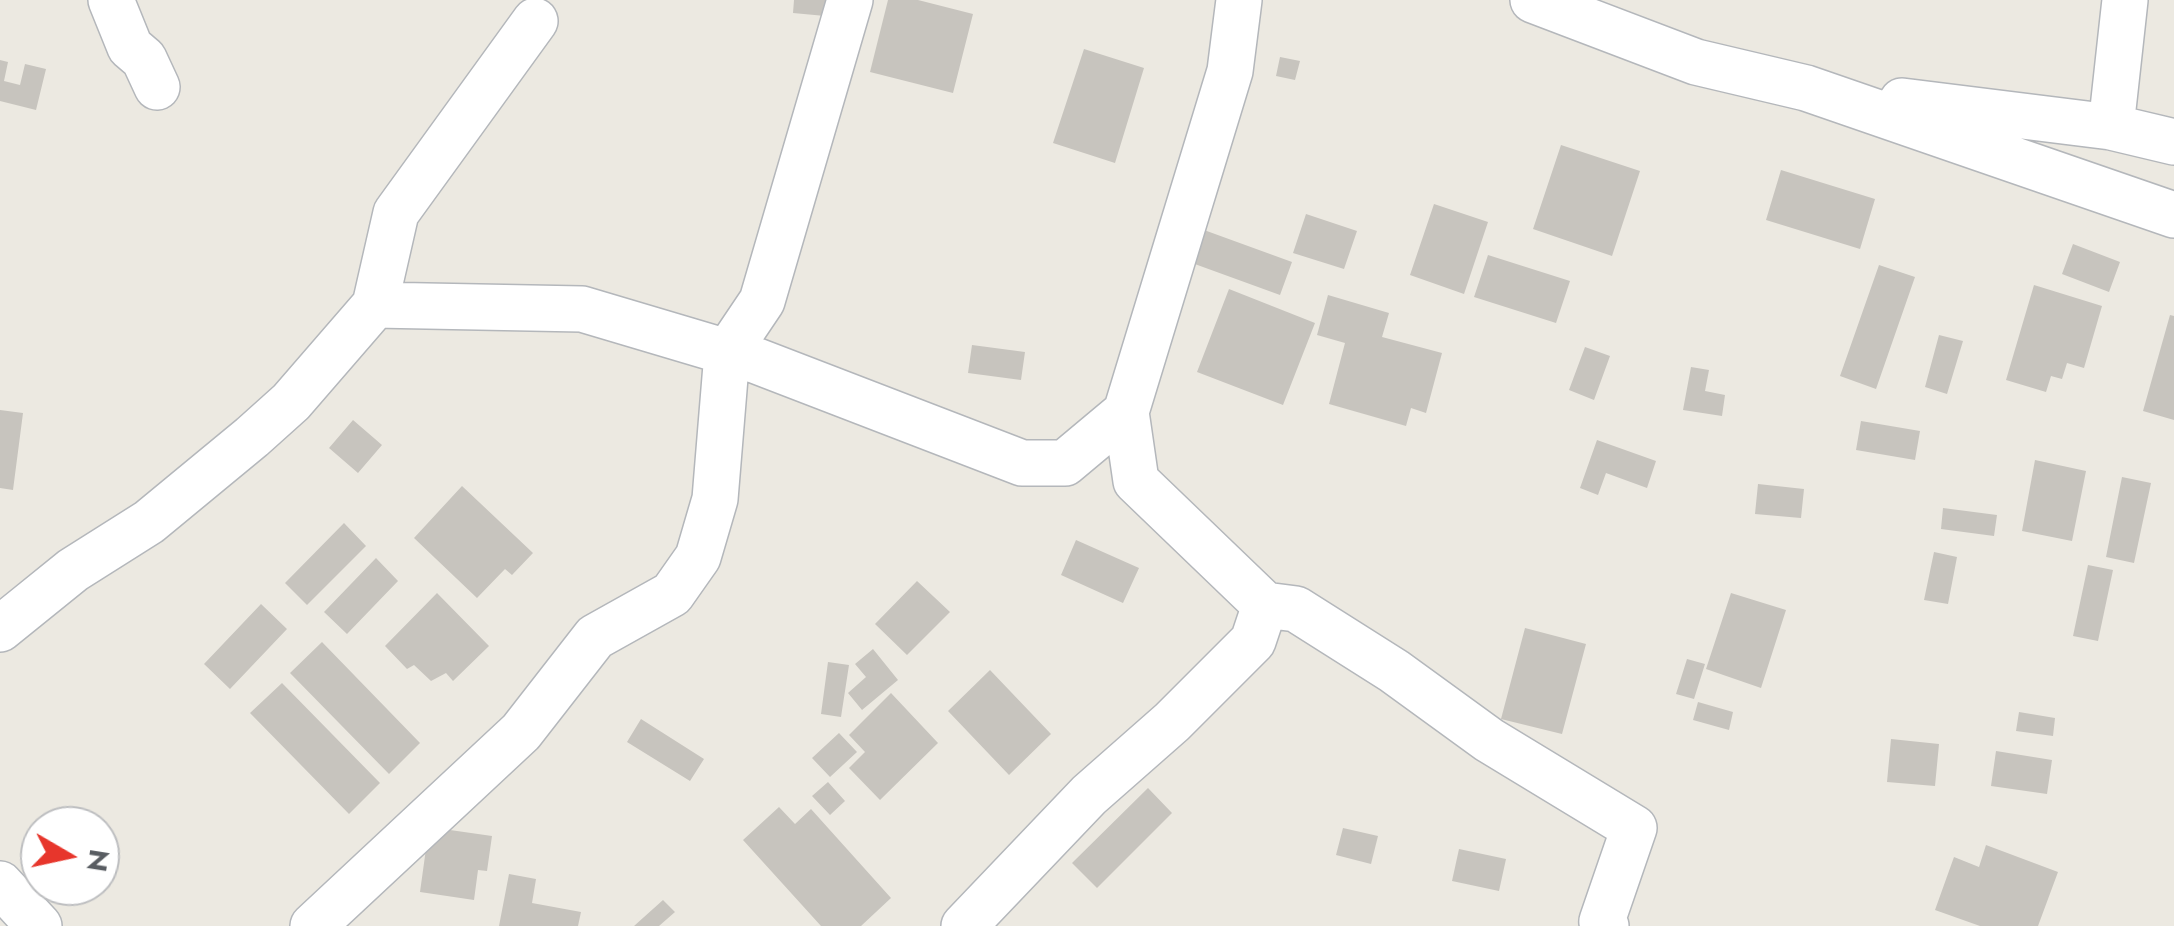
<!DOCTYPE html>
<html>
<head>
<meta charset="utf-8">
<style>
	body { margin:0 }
	#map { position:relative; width:2174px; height:926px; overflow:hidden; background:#ece9e1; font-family:Jost,sans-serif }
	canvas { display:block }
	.north { position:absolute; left:20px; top:806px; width:100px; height:100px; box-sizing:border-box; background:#fff; border:2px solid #bdbec0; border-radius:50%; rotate:99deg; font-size:28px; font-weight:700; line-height:40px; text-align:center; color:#595d62 }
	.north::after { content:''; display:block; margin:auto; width:35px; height:45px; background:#e7362c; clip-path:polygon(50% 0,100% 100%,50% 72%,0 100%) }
</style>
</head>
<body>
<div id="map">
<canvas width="2174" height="926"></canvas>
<div class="north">N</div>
</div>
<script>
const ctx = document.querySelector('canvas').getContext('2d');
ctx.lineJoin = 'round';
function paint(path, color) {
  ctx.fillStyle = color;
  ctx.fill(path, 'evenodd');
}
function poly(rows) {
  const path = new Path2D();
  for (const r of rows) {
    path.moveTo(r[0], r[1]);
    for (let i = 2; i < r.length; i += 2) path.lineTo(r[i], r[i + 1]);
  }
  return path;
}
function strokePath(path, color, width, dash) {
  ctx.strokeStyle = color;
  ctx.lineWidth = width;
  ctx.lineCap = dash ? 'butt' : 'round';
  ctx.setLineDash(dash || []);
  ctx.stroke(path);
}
const building = poly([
	[794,0,838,0,836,17,793,13],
	[888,0,918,0,973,14,953,93,870,72],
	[1084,49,1144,68,1115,163,1053,143],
	[1280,57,1300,61,1295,80,1276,76],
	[0,60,8,62,4,81,20,85,25,64,46,69,36,110,0,101],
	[1561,145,1640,171,1612,256,1533,229],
	[1781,170,1875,199,1860,249,1766,220],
	[1434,204,1488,222,1464,294,1410,275],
	[1306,214,1357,231,1344,269,1293,253],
	[1193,226,1292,262,1280,295,1181,259],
	[2073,244,2120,262,2109,292,2062,274],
	[1488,255,1570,281,1556,323,1474,297],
	[1879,265,1915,277,1876,389,1840,376],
	[2034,285,2102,306,2084,368,2067,363,2062,379,2051,376,2046,392,2006,380],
	[1229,289,1315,323,1283,405,1197,372],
	[1328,295,1389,313,1382,337,1442,353,1426,413,1411,408,1406,426,1329,404,1345,343,1317,335],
	[2170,315,2174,316,2174,420,2143,411],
	[1939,335,1963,341,1947,394,1925,387],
	[972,345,1025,352,1021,380,968,373],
	[1585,347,1610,356,1594,400,1569,390],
	[1691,367,1709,370,1705,391,1725,395,1722,416,1683,410],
	[0,410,23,413,13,490,0,488],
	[353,420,382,445,358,473,329,448],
	[1861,421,1920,431,1915,460,1856,450],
	[1597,440,1656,461,1647,488,1606,473,1598,495,1580,488],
	[2035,460,2086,471,2072,541,2022,531],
	[2122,477,2151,483,2134,563,2106,557],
	[1758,484,1804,489,1801,518,1755,514],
	[462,486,533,553,512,575,505,569,477,598,414,538],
	[1943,508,1997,515,1994,536,1941,529],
	[344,523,366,546,307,605,285,583],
	[1076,540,1139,568,1123,603,1061,575],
	[1934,552,1957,557,1948,604,1924,600],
	[376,558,398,581,347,634,324,612],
	[2088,565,2113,570,2098,641,2073,636],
	[917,581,950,612,907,655,875,624],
	[437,593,489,646,453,681,446,673,431,681,414,665,407,669,385,646],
	[1731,593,1786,610,1761,688,1706,669],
	[261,604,287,629,230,689,204,664],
	[1525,628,1586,644,1562,734,1501,719],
	[322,642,420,743,389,774,290,673],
	[873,649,898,680,862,710,848,693,866,677,855,664],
	[1687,659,1705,664,1694,699,1676,694],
	[828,662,849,665,841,717,821,714],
	[990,670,1051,734,1009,775,948,711],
	[282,683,380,783,349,814,250,713],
	[891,693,938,743,880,800,849,768,865,752,849,735],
	[1698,702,1733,712,1729,730,1693,720],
	[2019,712,2055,718,2053,736,2016,731],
	[641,719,704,759,690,781,627,742],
	[839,733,857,752,830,777,812,758],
	[1891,739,1939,744,1935,786,1887,782],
	[1996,751,2052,760,2047,794,1991,786],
	[828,782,845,801,830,815,812,796],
	[1148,788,1172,813,1097,888,1072,863],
	[779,807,795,824,811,809,891,898,861,926,821,926,743,840],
	[429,827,492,836,487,871,478,870,474,900,420,892],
	[1343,828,1378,836,1371,864,1336,855],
	[1986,845,2058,872,2038,926,1980,926,1935,910,1954,857,1979,867],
	[1459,849,1506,859,1499,891,1452,881],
	[509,874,536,879,532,903,581,912,578,926,499,926],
	[663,900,675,912,659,926,634,926]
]);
const street = poly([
	[111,0,130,47,144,59,157,87],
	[1239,0,1230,71,1126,412,1136,481,1265,605,1296,609,1394,671,1489,740,1634,828,1602,921,1606,926],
	[1533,0,1696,62,1806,88,2174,215],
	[1902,101,2111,127,2174,142],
	[2111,127,2125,0],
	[375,305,396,213,535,21],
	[0,629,73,570,149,522,252,437,291,402,375,305,582,309,757,361,1022,463,1065,463,1126,412],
	[0,884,39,926],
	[313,926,521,732,595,637,672,594,698,557,715,499,727,353,762,301,850,0],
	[964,926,1089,795,1172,722,1253,641,1265,605]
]);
paint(building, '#c7c4be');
strokePath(street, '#b4b7bb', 48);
strokePath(street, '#fff', 45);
</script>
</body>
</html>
